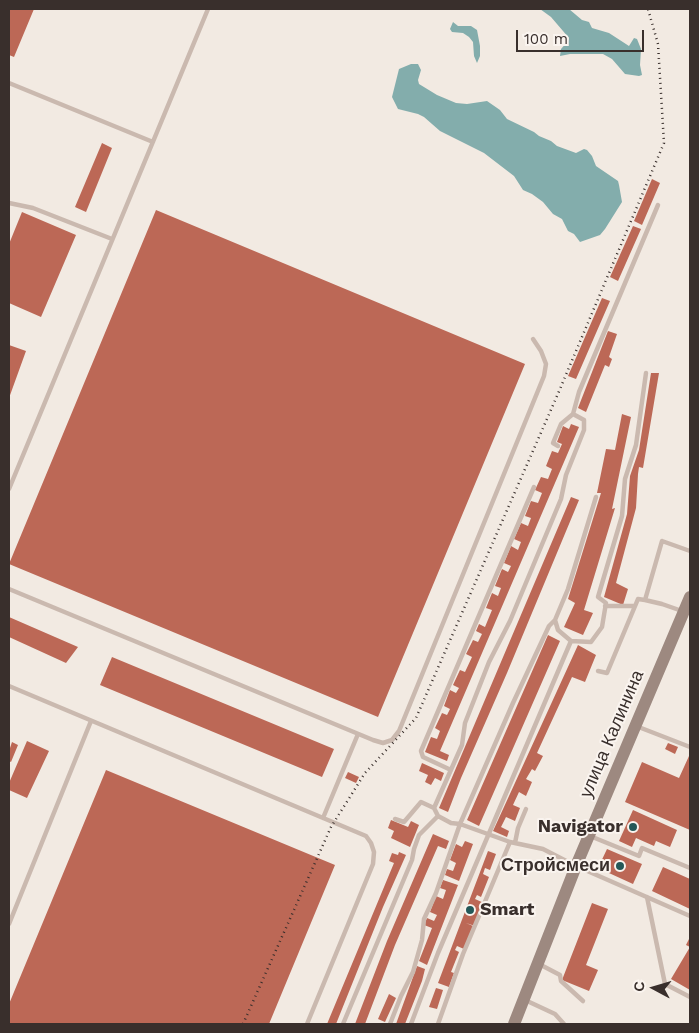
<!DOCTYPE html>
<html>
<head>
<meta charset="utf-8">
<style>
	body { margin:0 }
	#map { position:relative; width:699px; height:1033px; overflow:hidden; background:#f2eae2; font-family:"Work Sans",sans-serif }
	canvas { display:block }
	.frame { position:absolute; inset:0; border:10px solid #392f2c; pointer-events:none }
	.north { position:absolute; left:629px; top:963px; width:50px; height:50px; -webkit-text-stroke:4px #faf4ef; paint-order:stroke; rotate:276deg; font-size:14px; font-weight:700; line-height:20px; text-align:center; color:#392f2c }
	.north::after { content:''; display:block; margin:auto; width:18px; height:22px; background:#392f2c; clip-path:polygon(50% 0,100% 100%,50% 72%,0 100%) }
	.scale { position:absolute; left:516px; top:30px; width:128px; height:22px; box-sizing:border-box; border:2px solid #392f2c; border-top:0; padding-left:6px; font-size:15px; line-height:18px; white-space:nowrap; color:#392f2c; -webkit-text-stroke:4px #faf4ef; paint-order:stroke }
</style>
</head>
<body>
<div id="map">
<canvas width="699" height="1033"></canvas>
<div class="frame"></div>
<div class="north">С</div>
<div class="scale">100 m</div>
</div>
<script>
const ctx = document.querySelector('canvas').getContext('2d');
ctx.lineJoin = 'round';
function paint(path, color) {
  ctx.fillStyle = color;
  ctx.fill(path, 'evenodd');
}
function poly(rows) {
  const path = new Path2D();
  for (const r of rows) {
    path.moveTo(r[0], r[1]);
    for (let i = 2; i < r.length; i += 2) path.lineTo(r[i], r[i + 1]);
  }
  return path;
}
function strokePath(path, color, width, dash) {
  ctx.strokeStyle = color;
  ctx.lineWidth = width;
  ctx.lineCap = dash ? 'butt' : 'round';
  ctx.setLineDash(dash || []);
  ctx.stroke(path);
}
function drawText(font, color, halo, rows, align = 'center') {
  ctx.font = font + ' "Work Sans",sans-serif';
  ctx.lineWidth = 4;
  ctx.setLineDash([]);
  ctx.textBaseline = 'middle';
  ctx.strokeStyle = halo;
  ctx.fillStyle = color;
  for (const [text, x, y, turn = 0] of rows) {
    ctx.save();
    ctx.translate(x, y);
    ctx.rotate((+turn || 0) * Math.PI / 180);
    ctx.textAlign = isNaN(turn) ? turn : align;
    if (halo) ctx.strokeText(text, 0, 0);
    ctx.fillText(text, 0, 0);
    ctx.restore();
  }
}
const water = poly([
	[540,9,569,9,582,20,589,22,592,28,609,33,629,46,634,38,637,39,641,49,640,65,642,75,639,76,625,74,612,59,603,54,570,54,560,56,561,49,568,41,569,38,551,17],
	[453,22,458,26,471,26,477,30,480,46,480,56,477,63,474,56,473,42,469,37,463,33,452,32,450,29],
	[411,64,418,64,421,70,418,80,419,84,437,95,456,103,467,104,487,101,500,110,507,119,534,132,539,136,551,141,557,146,576,153,584,149,587,150,592,156,596,166,618,181,619,185,622,202,605,229,600,235,580,242,574,234,568,231,562,219,553,214,543,202,532,194,523,190,514,176,484,153,440,131,424,117,418,114,398,109,392,97,399,69]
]);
const building = poly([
	[9,9,34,9,14,57,9,55],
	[102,143,112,148,86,212,75,207],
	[652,179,660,183,642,225,634,221],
	[156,210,525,364,378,717,9,564],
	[22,212,76,235,41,317,9,303,9,244],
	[633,226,641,229,618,281,610,277],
	[602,298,610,301,576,379,568,376],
	[608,331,617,334,609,357,612,359,609,367,605,365,586,412,578,408],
	[9,345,26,351,9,398],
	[651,373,659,373,643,468,639,467,638,474,636,508,616,583,628,589,623,605,604,597,627,514,630,476,639,450],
	[622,414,631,417,612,509,615,508,584,610,593,613,583,635,564,627,575,603,568,599,601,493,597,493,606,449,615,450],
	[571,424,579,427,440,751,449,755,447,761,425,752,431,737,437,739,440,731,435,728,442,713,447,715,450,709,444,706,450,690,456,693,459,688,453,685,460,670,465,672,472,657,466,654,473,640,478,642,482,634,476,631,479,624,485,627,492,610,486,608,492,593,498,596,501,588,495,586,502,569,508,572,511,566,504,563,511,546,518,550,521,542,514,539,521,523,528,526,531,518,525,516,531,501,538,503,542,493,535,490,541,477,548,479,552,469,546,466,552,451,558,453,562,444,557,442,563,426,569,429],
	[571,497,579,500,507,673,461,778,448,812,439,808],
	[9,617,78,647,66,663,9,637],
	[548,635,560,641,479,826,467,820],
	[578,645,596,655,585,682,572,677,537,753,543,756,535,771,532,769,526,779,532,782,526,796,519,792,513,805,520,808,515,821,506,817,501,827,509,831,507,837,493,831],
	[112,657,334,749,322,777,100,685],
	[27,741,49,751,27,798,9,790,9,783],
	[12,742,18,745,11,762,9,761,9,751],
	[668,743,678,747,675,754,665,749],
	[689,756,690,757,690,830,625,802,642,762,679,778],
	[422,763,444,773,441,781,435,778,431,785,425,782,428,775,419,771],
	[106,770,335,865,269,1024,9,1024,9,1004],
	[348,772,359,777,356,783,345,778],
	[633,810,677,830,670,847,656,841,654,846,636,838,632,847,619,841],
	[391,820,408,827,411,821,419,825,410,847,391,838,394,831,388,828],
	[433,834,449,841,446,849,438,846,395,945,365,1024,355,1024,387,941],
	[465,841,473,844,459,881,445,875,447,869,453,871,456,863,450,860,456,844,462,847],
	[607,849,642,864,633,884,598,868],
	[488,851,496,854,490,870,485,868,483,874,489,877,481,897,477,895,475,899,484,903,475,926,466,923,473,926,464,949,457,946,455,950,459,952,451,972,454,973,449,987,438,983],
	[399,852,406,855,383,907,336,1024,327,1024,394,863,389,861,392,853,398,855],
	[663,867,690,879,690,909,652,891],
	[443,880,458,885,427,965,419,961,432,928,424,925,427,918,434,921,437,915,430,912,436,896,443,899,446,890,440,888],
	[592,903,608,909,586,965,598,970,589,991,562,980],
	[690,937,690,990,671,979,690,947,686,945],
	[417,966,425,969,422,981,405,1024,396,1024],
	[436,988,443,990,437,1009,429,1007],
	[389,994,396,998,385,1022,378,1019]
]);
const lane = poly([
	[9,83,153,142],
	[9,203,33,208,112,239],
	[658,205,579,392,573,414,584,420,584,430,566,475,561,499,510,621,489,662,465,723,462,745,434,808,438,816,451,823,460,824,510,842,543,849,576,866,690,916],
	[558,446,553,443,561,424,573,414],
	[9,489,208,9],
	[9,589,373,740,383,743,392,740,399,731,544,376,546,364,541,351,533,339],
	[645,600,662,604,682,611],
	[605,606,635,606],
	[571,641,558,630,555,620,568,589,596,497],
	[598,671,607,673,638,599,645,600,662,541,690,551],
	[9,686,366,836,371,843,374,852,373,864,307,1024],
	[636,726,690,747],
	[451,770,423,757,421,751,534,487],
	[323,818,358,734],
	[395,819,404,822,421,802,434,808],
	[590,836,639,856,642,848,690,868],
	[515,843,518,828,526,809],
	[647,897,665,984,690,997],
	[9,924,91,721],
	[539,964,560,975,561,981,583,1001],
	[525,1000,555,1014,564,1024],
	[343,1024,412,860,414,849,419,835,438,816],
	[390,1024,401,996,413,972,422,940,424,919,436,893,460,824,513,703,549,626,555,620],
	[411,1024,438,953,571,641,591,642,602,627,606,603,598,597,622,516,625,479,636,445,646,373],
	[438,1024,463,954,510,842]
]);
const secondary = poly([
	[514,1024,576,866,690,597]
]);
const rail = poly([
	[243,1024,331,827,365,773,416,718,557,396,664,143,658,44,648,9]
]);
const markers = [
	[633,827,5,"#245858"],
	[620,866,5,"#245858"],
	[470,910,5,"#245858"]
];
const streetNames = [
	["улица Калинина",612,734,-67]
];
const poiNames = [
	["Navigator",623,827],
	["Стройсмеси",610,866],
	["Smart",480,910,"left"]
];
paint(water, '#83adac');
paint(building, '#bc6856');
strokePath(lane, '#cab9af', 4.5);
strokePath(secondary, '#9d8980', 12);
strokePath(rail, '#392f2c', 2.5, [1, 4]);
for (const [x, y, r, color] of markers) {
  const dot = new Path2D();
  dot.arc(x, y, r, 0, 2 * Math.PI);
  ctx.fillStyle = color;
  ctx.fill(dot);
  strokePath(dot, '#faf4ef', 2);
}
drawText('18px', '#392f2c', '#faf4ef', streetNames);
drawText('bold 18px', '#392f2c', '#faf4ef', poiNames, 'right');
</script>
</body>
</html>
